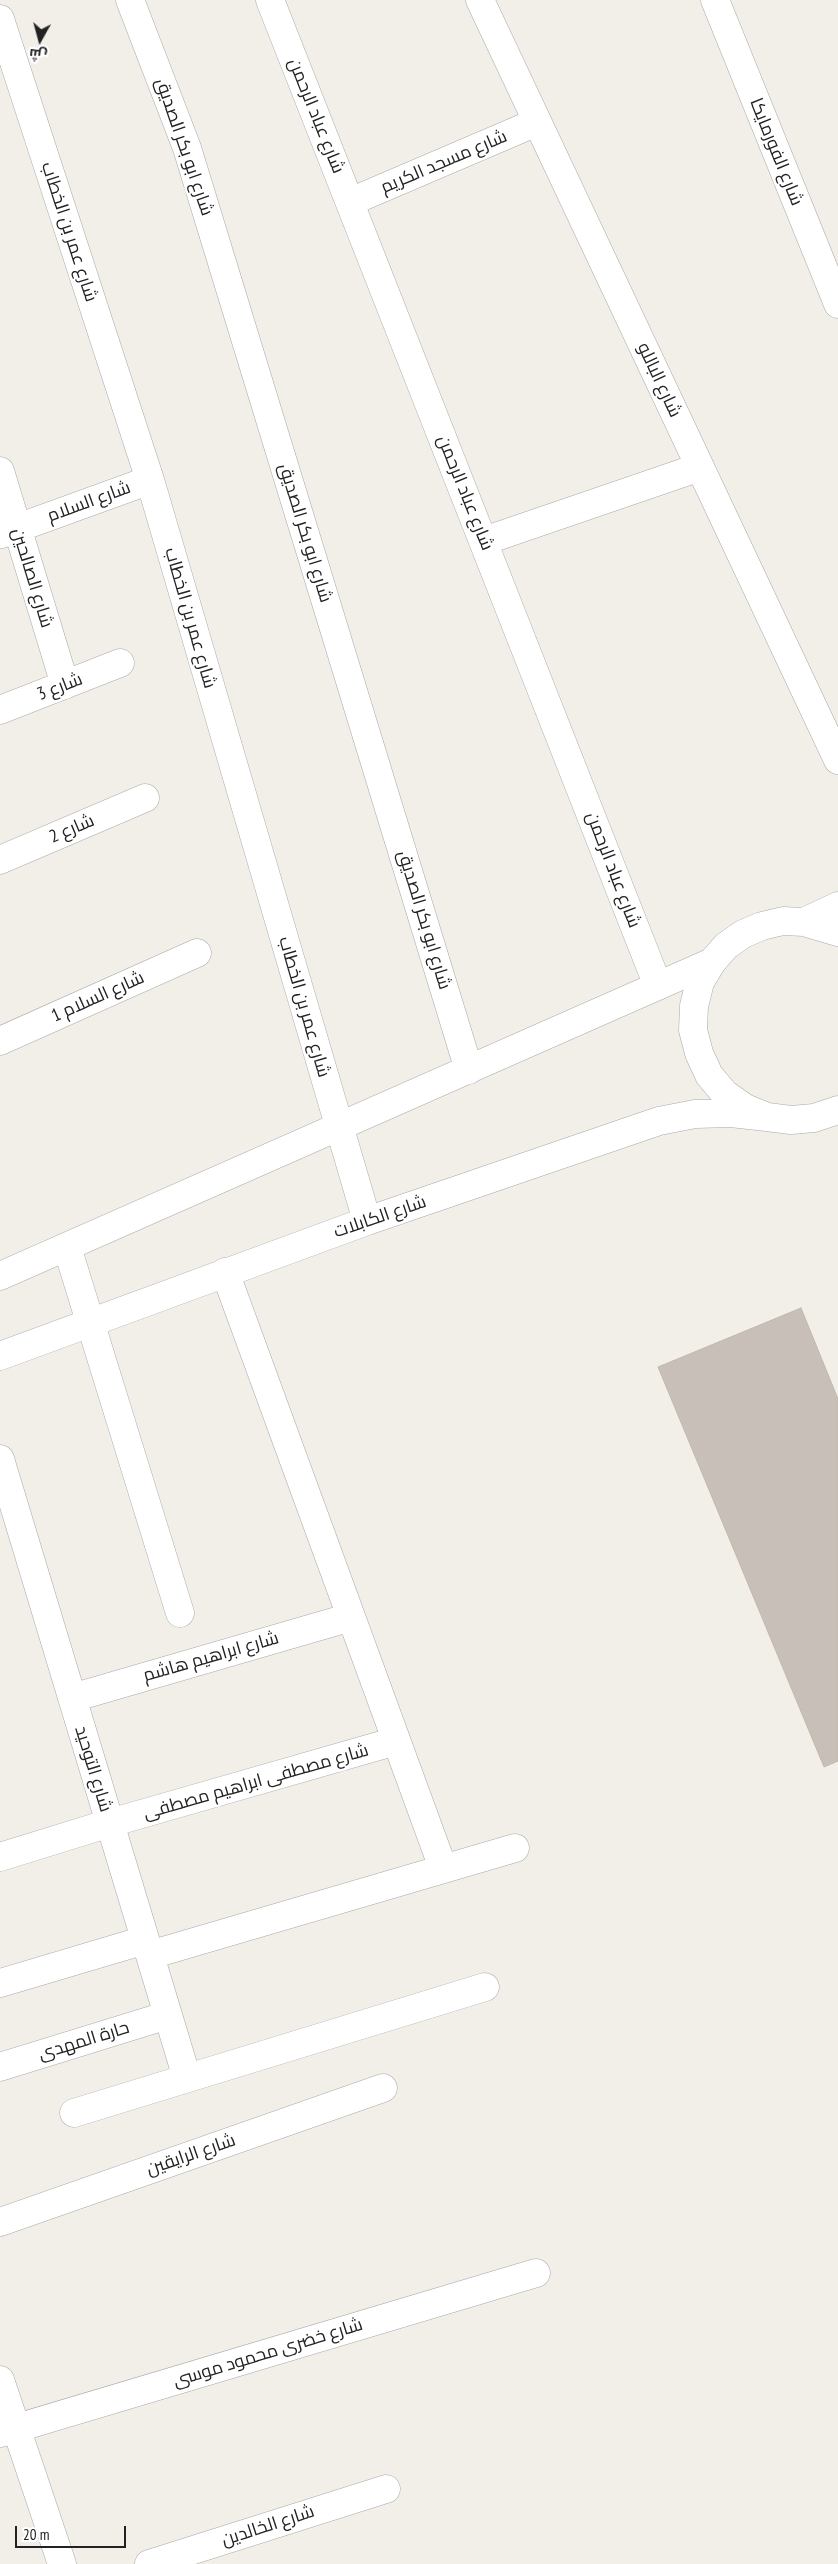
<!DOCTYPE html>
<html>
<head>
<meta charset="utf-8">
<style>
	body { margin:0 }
	#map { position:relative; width:838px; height:2564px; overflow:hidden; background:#f2efe9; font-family:"PT Sans Narrow",Cairo,sans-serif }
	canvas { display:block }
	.north { position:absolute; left:15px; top:15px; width:50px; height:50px; -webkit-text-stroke:4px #fff; paint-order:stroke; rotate:187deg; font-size:14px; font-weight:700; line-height:20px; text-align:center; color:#222 }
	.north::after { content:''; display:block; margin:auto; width:18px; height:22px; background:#222; clip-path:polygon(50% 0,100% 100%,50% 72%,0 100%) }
	.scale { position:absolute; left:15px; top:2526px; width:111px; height:22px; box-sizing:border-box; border:2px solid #222; border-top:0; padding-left:6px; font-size:15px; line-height:18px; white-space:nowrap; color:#222; -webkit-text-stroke:4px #fff; paint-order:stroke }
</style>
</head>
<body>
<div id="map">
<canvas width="838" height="2564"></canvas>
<div class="north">ش</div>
<div class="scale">20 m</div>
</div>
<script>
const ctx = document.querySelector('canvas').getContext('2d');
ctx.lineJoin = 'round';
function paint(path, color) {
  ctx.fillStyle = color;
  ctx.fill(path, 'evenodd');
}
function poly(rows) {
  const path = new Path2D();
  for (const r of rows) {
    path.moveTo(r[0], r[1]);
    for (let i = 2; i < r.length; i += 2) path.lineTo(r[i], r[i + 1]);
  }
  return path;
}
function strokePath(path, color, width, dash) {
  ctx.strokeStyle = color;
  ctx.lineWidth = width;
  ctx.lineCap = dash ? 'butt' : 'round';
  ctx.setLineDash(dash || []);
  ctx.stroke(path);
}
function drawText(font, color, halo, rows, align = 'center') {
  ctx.font = font + ' "PT Sans Narrow",Cairo,sans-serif';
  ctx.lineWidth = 5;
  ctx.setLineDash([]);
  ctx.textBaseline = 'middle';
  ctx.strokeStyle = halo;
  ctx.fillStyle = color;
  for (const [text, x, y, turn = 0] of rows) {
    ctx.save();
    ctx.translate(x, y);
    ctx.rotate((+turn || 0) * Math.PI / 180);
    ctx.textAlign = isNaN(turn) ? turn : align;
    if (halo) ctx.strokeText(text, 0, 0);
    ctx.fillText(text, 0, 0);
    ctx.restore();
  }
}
const building = poly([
	[801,1308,838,1399,838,1761,824,1767,658,1367,801,1308]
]);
const minor = poly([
	[130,0,187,148,469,1070],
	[270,0,658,986],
	[480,0,838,760],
	[715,0,838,304],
	[0,19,150,480,367,1221],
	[350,202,537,122],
	[0,471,65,685],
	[1,534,150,480],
	[484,541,700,467],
	[0,710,120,663],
	[0,860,145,798],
	[804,922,838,906],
	[838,932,804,922,783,921,762,926,743,934,726,946,712,962,700,982,694,1006,693,1030,699,1053,709,1075,725,1094,745,1108,767,1117,791,1120,814,1118,838,1110],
	[0,1041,197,953],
	[67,1247,180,1613],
	[225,1272,443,1868],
	[0,1276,712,962],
	[0,1356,367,1221,659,1121,695,1114,731,1113,767,1117],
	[0,1459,187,2078],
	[72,1698,351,1617],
	[0,1857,110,1823,396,1741],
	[150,1955,515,1848],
	[0,1983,145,1940],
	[0,2067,168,2015],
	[74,2113,485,1987],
	[0,2222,383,2088],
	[0,2380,62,2564],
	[0,2433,536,2273],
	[149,2564,386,2489]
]);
const streetNames = [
	["شارع عباد الرحمن",316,116,68],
	["شارع ابو بكر الصديق",184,147,71],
	["شارع الفورمايكا",776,152,68],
	["شارع مسجد الكريم",444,162,-23],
	["شارع عمر بن الخطاب",69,232,72],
	["شارع الباللو",659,380,65],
	["شارع عباد الرحمن",465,493,68],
	["شارع السلام",89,502,-20],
	["شارع ابو بكر الصديق",305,533,73],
	["شارع الصالحين",32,578,73],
	["شارع عمر بن الخطاب",190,618,74],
	["شارع 3",60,687,-21],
	["شارع 2",72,829,-23],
	["شارع عباد الرحمن",613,870,69],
	["شارع ابو بكر الصديق",424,920,73],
	["شارع السلام 1",98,997,-24],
	["شارع عمر بن الخطاب",304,1007,74],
	["شارع الكابلات",380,1217,-19],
	["شارع ابراهيم هاشم",211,1657,-16],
	["شارع التوحيد",93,1769,73],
	["شارع مصطفى ابراهيم مصطفى",256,1782,-16],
	["حارة المهدى",84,2041,-17],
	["شارع الرايقين",191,2155,-19],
	["شارع خضرى محمود موسى",268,2353,-17],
	["شارع الخالدين",268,2526,-18]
];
paint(building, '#c7bfb8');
strokePath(building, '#c4b6ab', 1);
strokePath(minor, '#a9a9a9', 29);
strokePath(minor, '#fff', 28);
drawText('18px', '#222', '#fff', streetNames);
</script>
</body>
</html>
